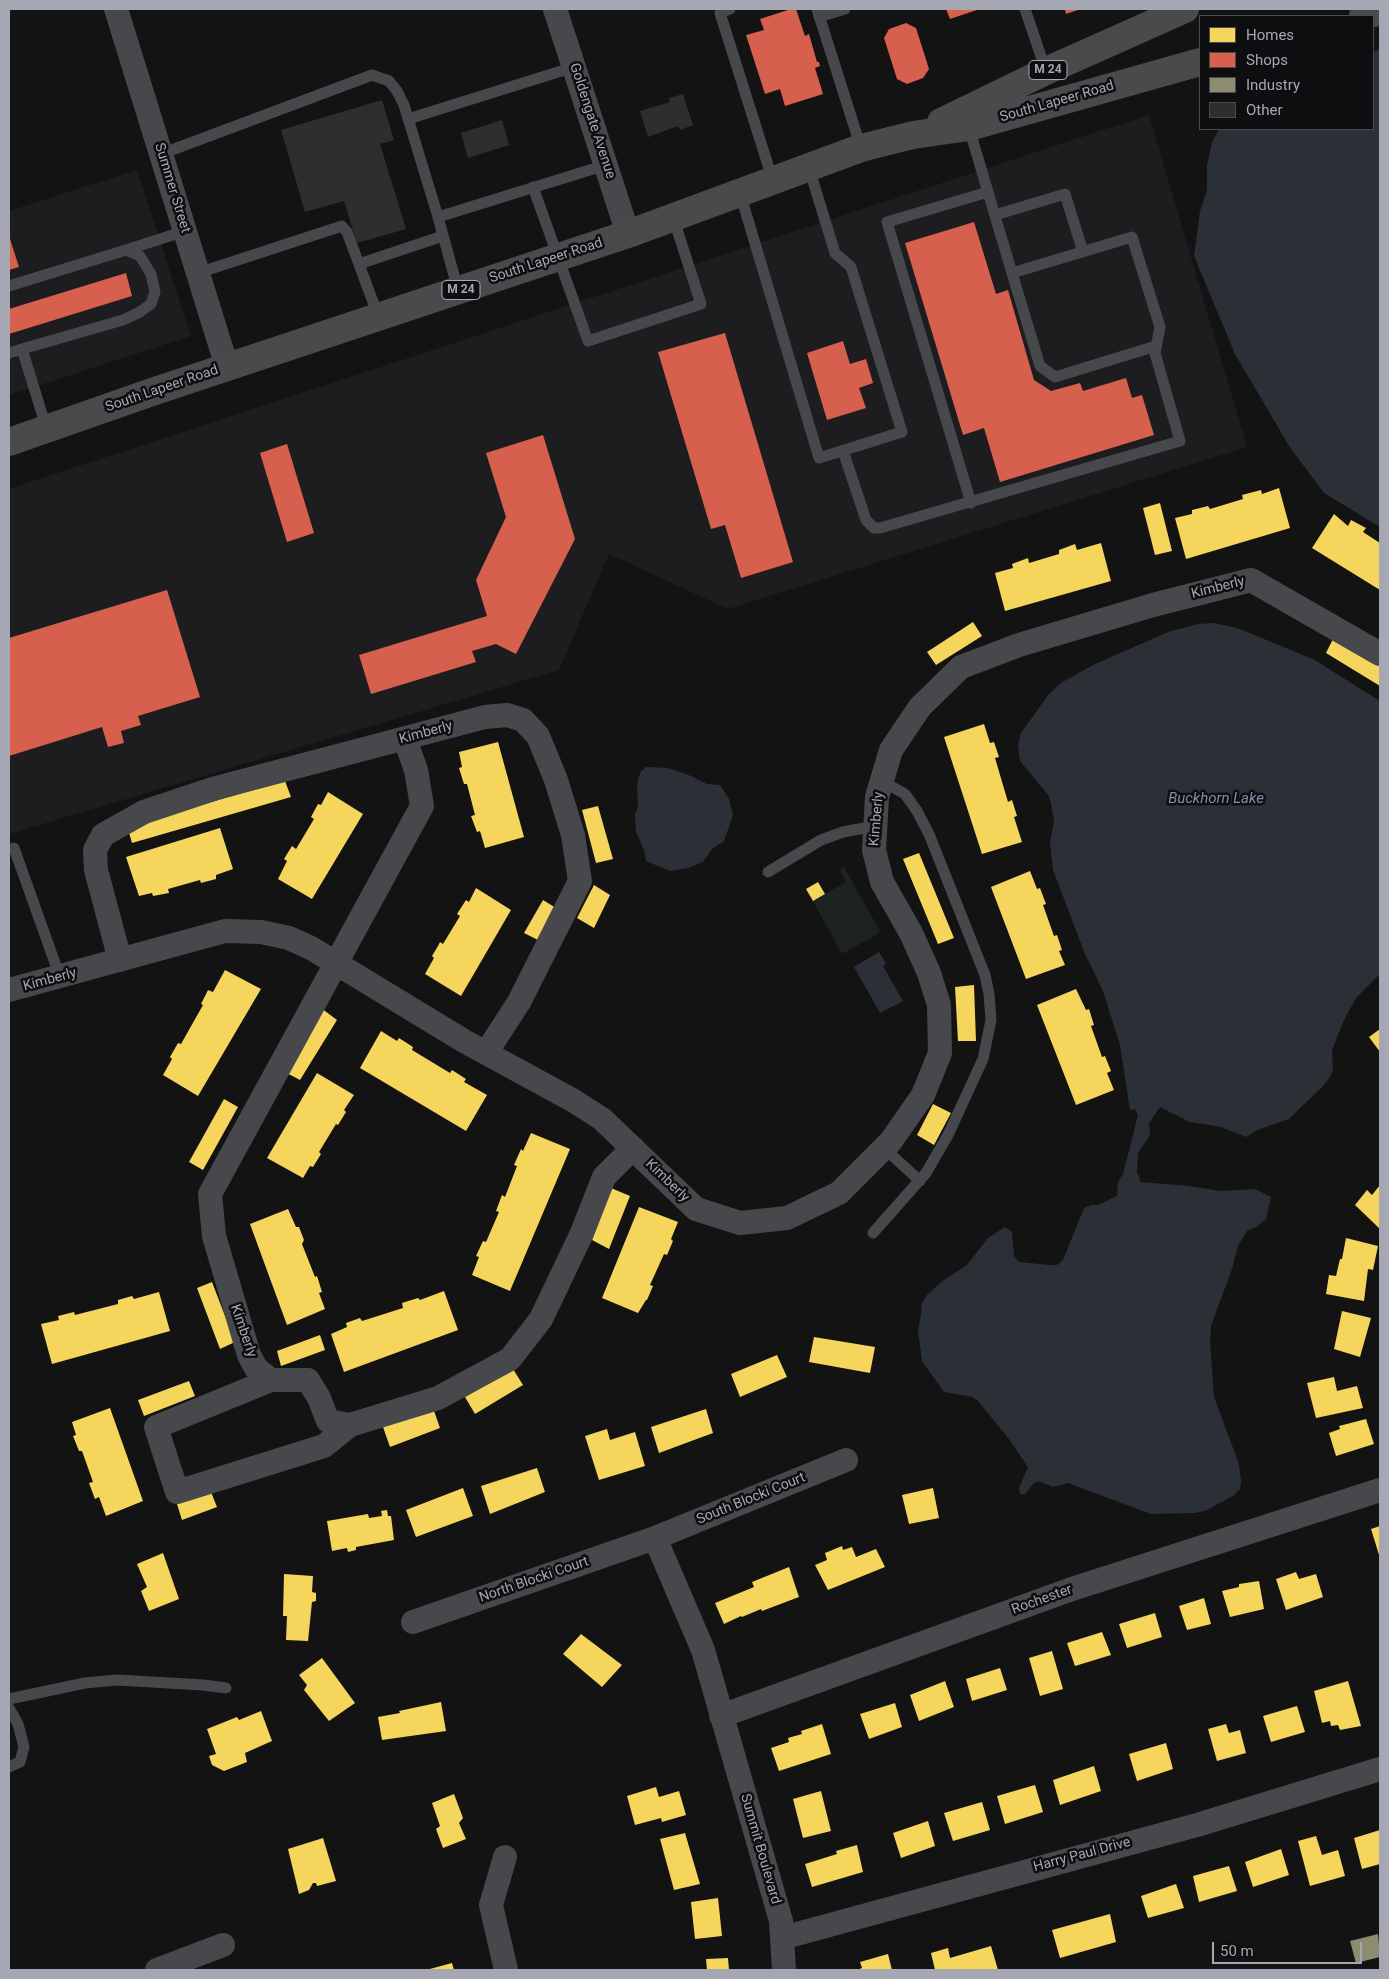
<!DOCTYPE html>
<html>
<head>
<meta charset="utf-8">
<style>
	body { margin:0 }
	#map { position:relative; width:1389px; height:1979px; overflow:hidden; background:#131313; font-family:Roboto,sans-serif }
	canvas { display:block }
	.frame { position:absolute; inset:0; border:10px solid #a5a8b3; pointer-events:none }
	.legend { position:absolute; left:1199px; top:15px; width:175px; height:115px; box-sizing:border-box; background:#0e0d0f; border:1px solid #4a4b51; margin:0; padding:6px 9px; list-style:none; font-size:15px; color:#a5a8b3 }
	.legend li { display:flex; align-items:center; gap:10px; height:25px }
	.legend b { width:25px; border:1px solid #4a4b51 }
	.scale { position:absolute; left:1212px; top:1942px; width:150px; height:22px; box-sizing:border-box; border:2px solid #a5a8b3; border-top:0; padding-left:6px; font-size:15px; line-height:18px; white-space:nowrap; color:#a5a8b3; -webkit-text-stroke:4px #0e0d0f; paint-order:stroke }
</style>
</head>
<body>
<div id="map">
<canvas width="1389" height="1979"></canvas>
<div class="frame"></div>
<ul class="legend">
<li><b style="height:14px;background:#f6d55c"></b>Homes</li>
<li><b style="height:14px;background:#d6604d"></b>Shops</li>
<li><b style="height:14px;background:#8c8c6e"></b>Industry</li>
<li><b style="height:14px;background:#2e2e2e"></b>Other</li>
</ul>
<div class="scale">50 m</div>
</div>
<script>
const ctx = document.querySelector('canvas').getContext('2d');
ctx.lineJoin = 'round';
function paint(path, color) {
  ctx.fillStyle = color;
  ctx.fill(path, 'evenodd');
}
function poly(rows) {
  const path = new Path2D();
  for (const r of rows) {
    path.moveTo(r[0], r[1]);
    for (let i = 2; i < r.length; i += 2) path.lineTo(r[i], r[i + 1]);
  }
  return path;
}
function strokePath(path, color, width, dash) {
  ctx.strokeStyle = color;
  ctx.lineWidth = width;
  ctx.lineCap = dash ? 'butt' : 'round';
  ctx.setLineDash(dash || []);
  ctx.stroke(path);
}
function drawText(font, color, halo, rows, align = 'center') {
  ctx.font = font + ' Roboto,sans-serif';
  ctx.lineWidth = 5;
  ctx.setLineDash([]);
  ctx.textBaseline = 'middle';
  ctx.strokeStyle = halo;
  ctx.fillStyle = color;
  for (const [text, x, y, turn = 0] of rows) {
    ctx.save();
    ctx.translate(x, y);
    ctx.rotate((+turn || 0) * Math.PI / 180);
    ctx.textAlign = isNaN(turn) ? turn : align;
    if (halo) ctx.strokeText(text, 0, 0);
    ctx.fillText(text, 0, 0);
    ctx.restore();
  }
}
const built = poly([
	[1149,115,1247,447,728,609,609,554,559,670,9,834,9,489],
	[137,170,191,336,9,395,9,211]
]);
const green = poly([
	[844,867,880,931,878,933,865,909,878,934,842,954,813,901,846,882,840,870]
]);
const water = poly([
	[1380,49,1380,527,1324,493,1289,446,1235,354,1194,256,1200,211,1207,190,1207,166,1212,142,1219,129,1373,129,1373,52],
	[1214,623,1237,628,1313,659,1380,701,1380,974,1356,998,1344,1020,1332,1050,1333,1070,1330,1077,1323,1086,1289,1119,1257,1130,1246,1137,1221,1127,1190,1122,1160,1107,1149,1123,1150,1135,1138,1153,1137,1173,1139,1176,1140,1182,1189,1186,1221,1191,1255,1189,1271,1197,1266,1219,1256,1227,1247,1231,1238,1246,1232,1269,1211,1326,1210,1341,1214,1397,1239,1464,1241,1480,1240,1489,1233,1496,1205,1511,1195,1513,1151,1514,1068,1483,1053,1487,1038,1481,1033,1484,1025,1494,1020,1494,1019,1488,1028,1467,1009,1439,978,1401,972,1397,944,1392,922,1361,918,1330,922,1309,921,1305,927,1295,941,1282,967,1265,988,1238,1005,1227,1012,1232,1014,1256,1019,1262,1049,1265,1057,1265,1063,1260,1084,1208,1091,1205,1098,1205,1117,1196,1118,1182,1123,1174,1138,1115,1135,1109,1130,1110,1120,1045,1103,991,1085,954,1053,870,1050,842,1054,822,1051,803,1048,795,1020,761,1018,745,1021,733,1049,694,1061,683,1093,665,1168,632,1198,624],
	[646,767,668,768,691,776,707,784,720,785,729,799,733,815,724,841,712,849,703,862,688,868,670,871,646,861,644,850,636,832,635,813,638,808,637,785,639,777,641,771],
	[879,952,886,963,883,966,903,1001,880,1013,854,967]
]);
const homes = poly([
	[1279,488,1290,528,1186,559,1175,518,1192,514,1192,510,1208,506,1210,509,1243,499,1242,495,1261,490,1262,494],
	[1160,503,1172,551,1155,555,1143,508],
	[1334,514,1348,526,1351,520,1366,528,1363,532,1380,543,1380,590,1312,548],
	[1101,543,1111,581,1005,611,995,573,1013,568,1012,564,1028,558,1029,563,1059,554,1059,550,1075,544,1077,550],
	[973,622,982,636,936,665,927,652],
	[1334,637,1380,666,1380,686,1326,653],
	[984,724,990,743,994,742,999,757,995,758,1008,802,1012,800,1017,816,1014,817,1022,842,982,854,944,737],
	[498,742,524,837,485,848,480,831,477,832,471,816,475,815,467,784,464,784,459,768,462,767,459,752],
	[285,781,291,797,132,843,127,826],
	[328,792,363,814,312,899,278,879,287,861,284,859,292,846,296,849,314,819,311,817,318,804,321,805],
	[598,806,613,859,596,863,582,810],
	[220,828,233,869,216,875,216,879,201,883,200,880,168,889,169,893,153,896,152,893,139,896,126,857],
	[919,853,954,938,938,944,903,859],
	[1030,871,1037,889,1040,888,1046,904,1043,905,1054,936,1057,935,1062,950,1059,951,1065,965,1026,979,991,887],
	[818,882,825,894,813,901,806,889],
	[594,885,610,895,594,928,577,918],
	[476,888,511,910,461,996,425,974,434,958,432,956,438,946,440,942,443,944,460,916,457,914,466,900,469,902],
	[543,900,556,908,538,940,524,933],
	[225,970,261,989,198,1096,163,1075,172,1059,170,1057,178,1043,181,1044,203,1005,201,1004,208,990,213,992],
	[974,985,976,1041,958,1041,955,987],
	[1076,989,1086,1010,1089,1009,1094,1025,1091,1026,1102,1057,1105,1056,1111,1071,1107,1073,1114,1090,1076,1105,1037,1005],
	[321,1008,337,1020,300,1080,283,1071],
	[1380,1029,1380,1052,1369,1037],
	[381,1031,397,1041,399,1038,413,1047,412,1050,450,1073,452,1070,466,1079,464,1082,487,1095,466,1131,360,1068],
	[317,1073,354,1095,344,1110,346,1112,338,1125,336,1124,319,1152,321,1154,313,1167,310,1166,303,1178,267,1158],
	[224,1099,238,1107,203,1170,189,1162],
	[933,1104,951,1113,934,1145,917,1135],
	[531,1133,570,1149,510,1291,472,1275,479,1257,476,1256,483,1241,486,1242,499,1212,496,1211,502,1195,505,1197,510,1184,517,1166,514,1165,521,1149,523,1151],
	[1380,1185,1380,1229,1355,1205,1367,1190,1372,1195],
	[611,1188,630,1196,609,1249,592,1240],
	[639,1207,678,1222,671,1239,673,1241,667,1255,664,1254,650,1285,653,1286,647,1300,646,1300,638,1313,602,1298],
	[288,1209,296,1227,299,1227,304,1240,302,1244,315,1277,317,1276,322,1292,319,1293,325,1309,287,1325,250,1224],
	[1346,1238,1378,1246,1373,1270,1368,1269,1364,1301,1326,1294,1329,1275,1336,1276,1340,1259,1342,1259],
	[212,1282,235,1342,220,1349,197,1288],
	[444,1291,458,1330,344,1372,331,1334,347,1327,346,1323,360,1318,362,1321,403,1308,402,1303,418,1298,420,1300],
	[159,1292,170,1331,52,1364,41,1324,59,1320,58,1316,74,1312,75,1315,118,1304,118,1300,132,1296,134,1299],
	[1342,1311,1371,1318,1360,1357,1334,1349],
	[320,1335,325,1350,281,1366,277,1351],
	[814,1337,875,1347,870,1373,809,1362],
	[777,1355,787,1377,740,1397,731,1374],
	[513,1369,523,1385,475,1414,465,1397],
	[1334,1377,1337,1391,1357,1386,1363,1408,1316,1418,1307,1383],
	[189,1381,195,1396,144,1416,138,1400],
	[110,1408,143,1501,106,1516,99,1497,95,1499,89,1483,93,1482,82,1451,79,1451,73,1436,76,1435,72,1422],
	[433,1408,440,1428,390,1447,383,1427],
	[706,1409,713,1433,659,1453,651,1427],
	[1366,1419,1374,1444,1336,1456,1329,1433,1340,1429,1339,1426],
	[607,1429,610,1440,635,1432,645,1466,599,1480,585,1436],
	[537,1468,545,1492,490,1514,481,1486],
	[463,1488,473,1516,416,1537,406,1510],
	[933,1488,939,1518,909,1524,902,1495],
	[211,1492,217,1507,182,1520,177,1504],
	[387,1510,388,1516,391,1516,394,1540,356,1547,356,1550,348,1552,347,1548,332,1551,327,1521,368,1514,369,1518,382,1516,381,1511],
	[1380,1526,1380,1558,1371,1529],
	[842,1546,843,1550,852,1547,856,1557,876,1549,885,1567,828,1590,815,1565,827,1560,825,1553],
	[163,1553,179,1599,149,1611,141,1591,147,1587,137,1564],
	[789,1567,799,1597,762,1611,761,1609,742,1617,741,1616,724,1624,715,1603,754,1587,752,1582],
	[1296,1572,1299,1579,1316,1574,1323,1597,1286,1610,1276,1579],
	[284,1574,313,1576,312,1592,316,1593,316,1601,312,1602,308,1641,286,1640,287,1616,283,1616],
	[1259,1581,1264,1609,1230,1617,1222,1591,1239,1587,1239,1584],
	[1204,1598,1211,1624,1187,1630,1179,1606],
	[1155,1613,1162,1637,1127,1648,1119,1624],
	[1102,1632,1111,1655,1075,1666,1067,1643],
	[581,1634,622,1665,602,1687,563,1654],
	[1052,1651,1063,1689,1040,1696,1029,1658],
	[322,1658,355,1703,329,1721,304,1690,307,1685,299,1675],
	[1000,1668,1007,1690,972,1701,966,1679],
	[945,1681,954,1707,919,1721,910,1695],
	[1348,1681,1361,1726,1340,1730,1338,1725,1331,1726,1330,1721,1322,1723,1314,1691],
	[441,1702,446,1731,382,1740,378,1717,400,1713,399,1711],
	[895,1703,902,1727,869,1739,860,1714],
	[1297,1706,1305,1732,1271,1742,1263,1716],
	[261,1711,272,1741,245,1753,247,1762,224,1771,212,1765,209,1756,216,1754,207,1729,237,1717,239,1720],
	[822,1724,831,1754,779,1771,771,1748,789,1742,788,1738,802,1734,801,1731],
	[1226,1724,1229,1733,1240,1730,1246,1753,1217,1761,1208,1729],
	[1166,1743,1173,1769,1137,1781,1129,1754],
	[1094,1766,1101,1791,1060,1805,1053,1780],
	[1035,1785,1043,1812,1005,1824,997,1796],
	[656,1787,659,1797,679,1791,686,1815,662,1822,661,1818,635,1825,627,1796],
	[821,1791,831,1831,803,1838,793,1799],
	[454,1794,463,1818,459,1823,466,1839,443,1848,436,1829,440,1826,432,1803],
	[982,1802,990,1830,953,1841,944,1813],
	[928,1821,935,1846,901,1858,893,1833],
	[1380,1830,1380,1864,1362,1869,1354,1838],
	[685,1833,700,1884,674,1890,660,1839],
	[1316,1836,1322,1855,1338,1850,1345,1876,1310,1886,1298,1841],
	[323,1838,336,1881,317,1886,316,1883,313,1883,309,1890,299,1894,288,1849],
	[857,1845,863,1872,812,1887,805,1864,837,1854,836,1851],
	[1281,1849,1289,1875,1253,1887,1245,1862],
	[1229,1866,1237,1891,1199,1902,1193,1876],
	[1176,1884,1184,1908,1148,1918,1141,1896],
	[718,1898,722,1936,695,1939,691,1902],
	[1110,1914,1116,1942,1060,1958,1052,1930],
	[991,1946,998,1970,935,1970,931,1953,948,1948,950,1958],
	[888,1954,892,1970,857,1970,862,1968,860,1962],
	[728,1958,729,1970,707,1970,706,1959],
	[452,1963,454,1970,426,1970]
]);
const shops = poly([
	[791,9,796,9,805,36,809,34,817,62,819,62,820,66,815,68,823,94,785,106,780,89,765,94,746,35,764,30,760,19],
	[946,9,980,9,950,19],
	[1065,9,1081,9,1066,14],
	[906,23,916,28,929,69,923,78,907,84,897,79,884,38,889,29],
	[974,222,996,294,1008,290,1034,380,1051,391,1080,383,1083,391,1126,378,1132,398,1142,395,1154,435,1000,482,984,428,963,435,905,243],
	[9,239,10,239,19,267,9,270],
	[126,273,132,296,9,334,9,309],
	[725,333,793,562,741,578,725,525,711,529,658,352],
	[843,341,850,364,866,359,873,383,859,388,866,408,827,420,807,353],
	[543,435,575,539,516,654,496,644,472,651,476,662,371,694,359,655,487,616,476,580,506,517,486,453],
	[287,444,314,533,287,542,260,453],
	[167,590,200,697,138,716,141,725,121,731,124,743,108,747,102,727,9,756,9,638]
]);
const industry = poly([
	[1378,1934,1380,1957,1356,1963,1350,1941]
]);
const building = poly([
	[683,94,693,125,680,130,678,126,648,137,640,111,670,102,669,98],
	[382,100,394,140,380,144,406,229,357,243,344,201,305,212,281,130],
	[502,120,509,145,468,158,461,133]
]);
const service = poly([
	[730,9,720,13,773,181],
	[817,9,861,148],
	[1025,9,1046,71],
	[819,17,845,9],
	[408,119,574,67],
	[161,154,372,75,389,81,397,91,404,105,438,217,606,165],
	[533,187,588,341,701,304,673,217],
	[740,193,819,458,902,432,851,267,835,253,809,168],
	[995,215,1065,194,1083,252],
	[438,217,458,290],
	[126,250,185,231],
	[359,264,443,236],
	[198,273,342,226,347,232,379,318],
	[1012,273,1040,366,1055,377,1156,346],
	[9,286,126,250,140,256,151,274,155,292,151,304,138,313,123,320,22,349,47,430],
	[9,353,22,349],
	[843,451,866,520,874,528,880,528,1180,441,1155,353,1160,327,1132,237,1012,273,969,128],
	[971,503,887,222,988,192],
	[14,848,60,977],
	[768,872,821,840,843,832,875,826],
	[884,1148,920,1181],
	[873,1233,926,1173,948,1135,983,1059,991,1020,989,994,985,975,929,834,917,811,905,794,882,781],
	[9,1699,85,1683,117,1680,203,1685,226,1688],
	[9,1708,18,1724,24,1747,20,1762,9,1767]
]);
const minor = poly([
	[116,9,227,367],
	[555,9,628,234],
	[405,739,416,770,422,806,210,1194,214,1236,249,1355,256,1368,271,1380,308,1380,319,1398,328,1421,350,1425,438,1398,510,1359,541,1319,582,1233,604,1177,633,1148],
	[120,960,96,870,95,850,103,835,144,812,216,788,485,717,507,715,523,720,538,736,556,780,573,835,580,881,519,1002,486,1053],
	[9,990,225,931,261,932,289,938,311,948,464,1041,574,1101,602,1119,696,1209,740,1223,787,1218,839,1193,891,1141,923,1095,940,1053,939,1005,929,973,911,933,882,882,874,850,877,797,891,750,920,707,961,667,1019,645,1153,605,1251,580,1380,654],
	[271,1380,156,1427,177,1492,324,1446,350,1425],
	[655,1538,703,1650,781,1921,784,1970],
	[413,1622,655,1538,846,1460],
	[721,1716,1072,1589,1380,1490],
	[505,1857,491,1905,506,1970],
	[782,1938,1197,1825,1380,1769],
	[157,1970,223,1945]
]);
const primary = poly([
	[1363,16,1380,11],
	[941,122,1046,71,1185,9],
	[9,442,152,392,628,234,861,148,913,135,969,127,1200,62]
]);
const shields = [
	[1048,70,38],
	[461,290,38]
];
const shieldNames = [
	["M 24",1048,70],
	["M 24",461,290]
];
const streetNames = [
	["South Lapeer Road",1057,102,-16],
	["Goldengate Avenue",592,121,72],
	["Summer Street",172,188,73],
	["South Lapeer Road",546,261,-18],
	["South Lapeer Road",162,389,-19],
	["Kimberly",1218,588,-14],
	["Kimberly",426,733,-15],
	["Kimberly",877,819,-85],
	["Kimberly",50,980,-15],
	["Kimberly",667,1181,44],
	["Kimberly",243,1331,71],
	["South Blocki Court",751,1499,-22],
	["North Blocki Court",534,1580,-19],
	["Rochester",1042,1600,-20],
	["Summit Boulevard",760,1849,74],
	["Harry Paul Drive",1082,1855,-15]
];
const waterNames = [
	["Buckhorn Lake",1216,799]
];
paint(built, '#1d1d1f');
paint(green, '#1d231e');
paint(water, '#2b3037');
paint(homes, '#f6d55c');
paint(shops, '#d6604d');
paint(industry, '#8c8c6e');
paint(building, '#2e2e2e');
strokePath(service, '#47484c', 11);
strokePath(minor, '#47484c', 24);
strokePath(primary, '#4a4a4d', 28);
for (const [x, y, w] of shields) {
  const box = new Path2D();
  box.roundRect(x - w / 2, y - 9.5, w, 19, 4);
  ctx.fillStyle = '#0e0d0f';
  ctx.fill(box);
  strokePath(box, '#a5a8b3', 1);
}
drawText('bold 12px', '#a5a8b3', null, shieldNames);
drawText('14px', '#a5a8b3', '#0e0d0f', streetNames);
drawText('italic 15px', '#7e91ac', '#0e0d0f', waterNames);
</script>
</body>
</html>
